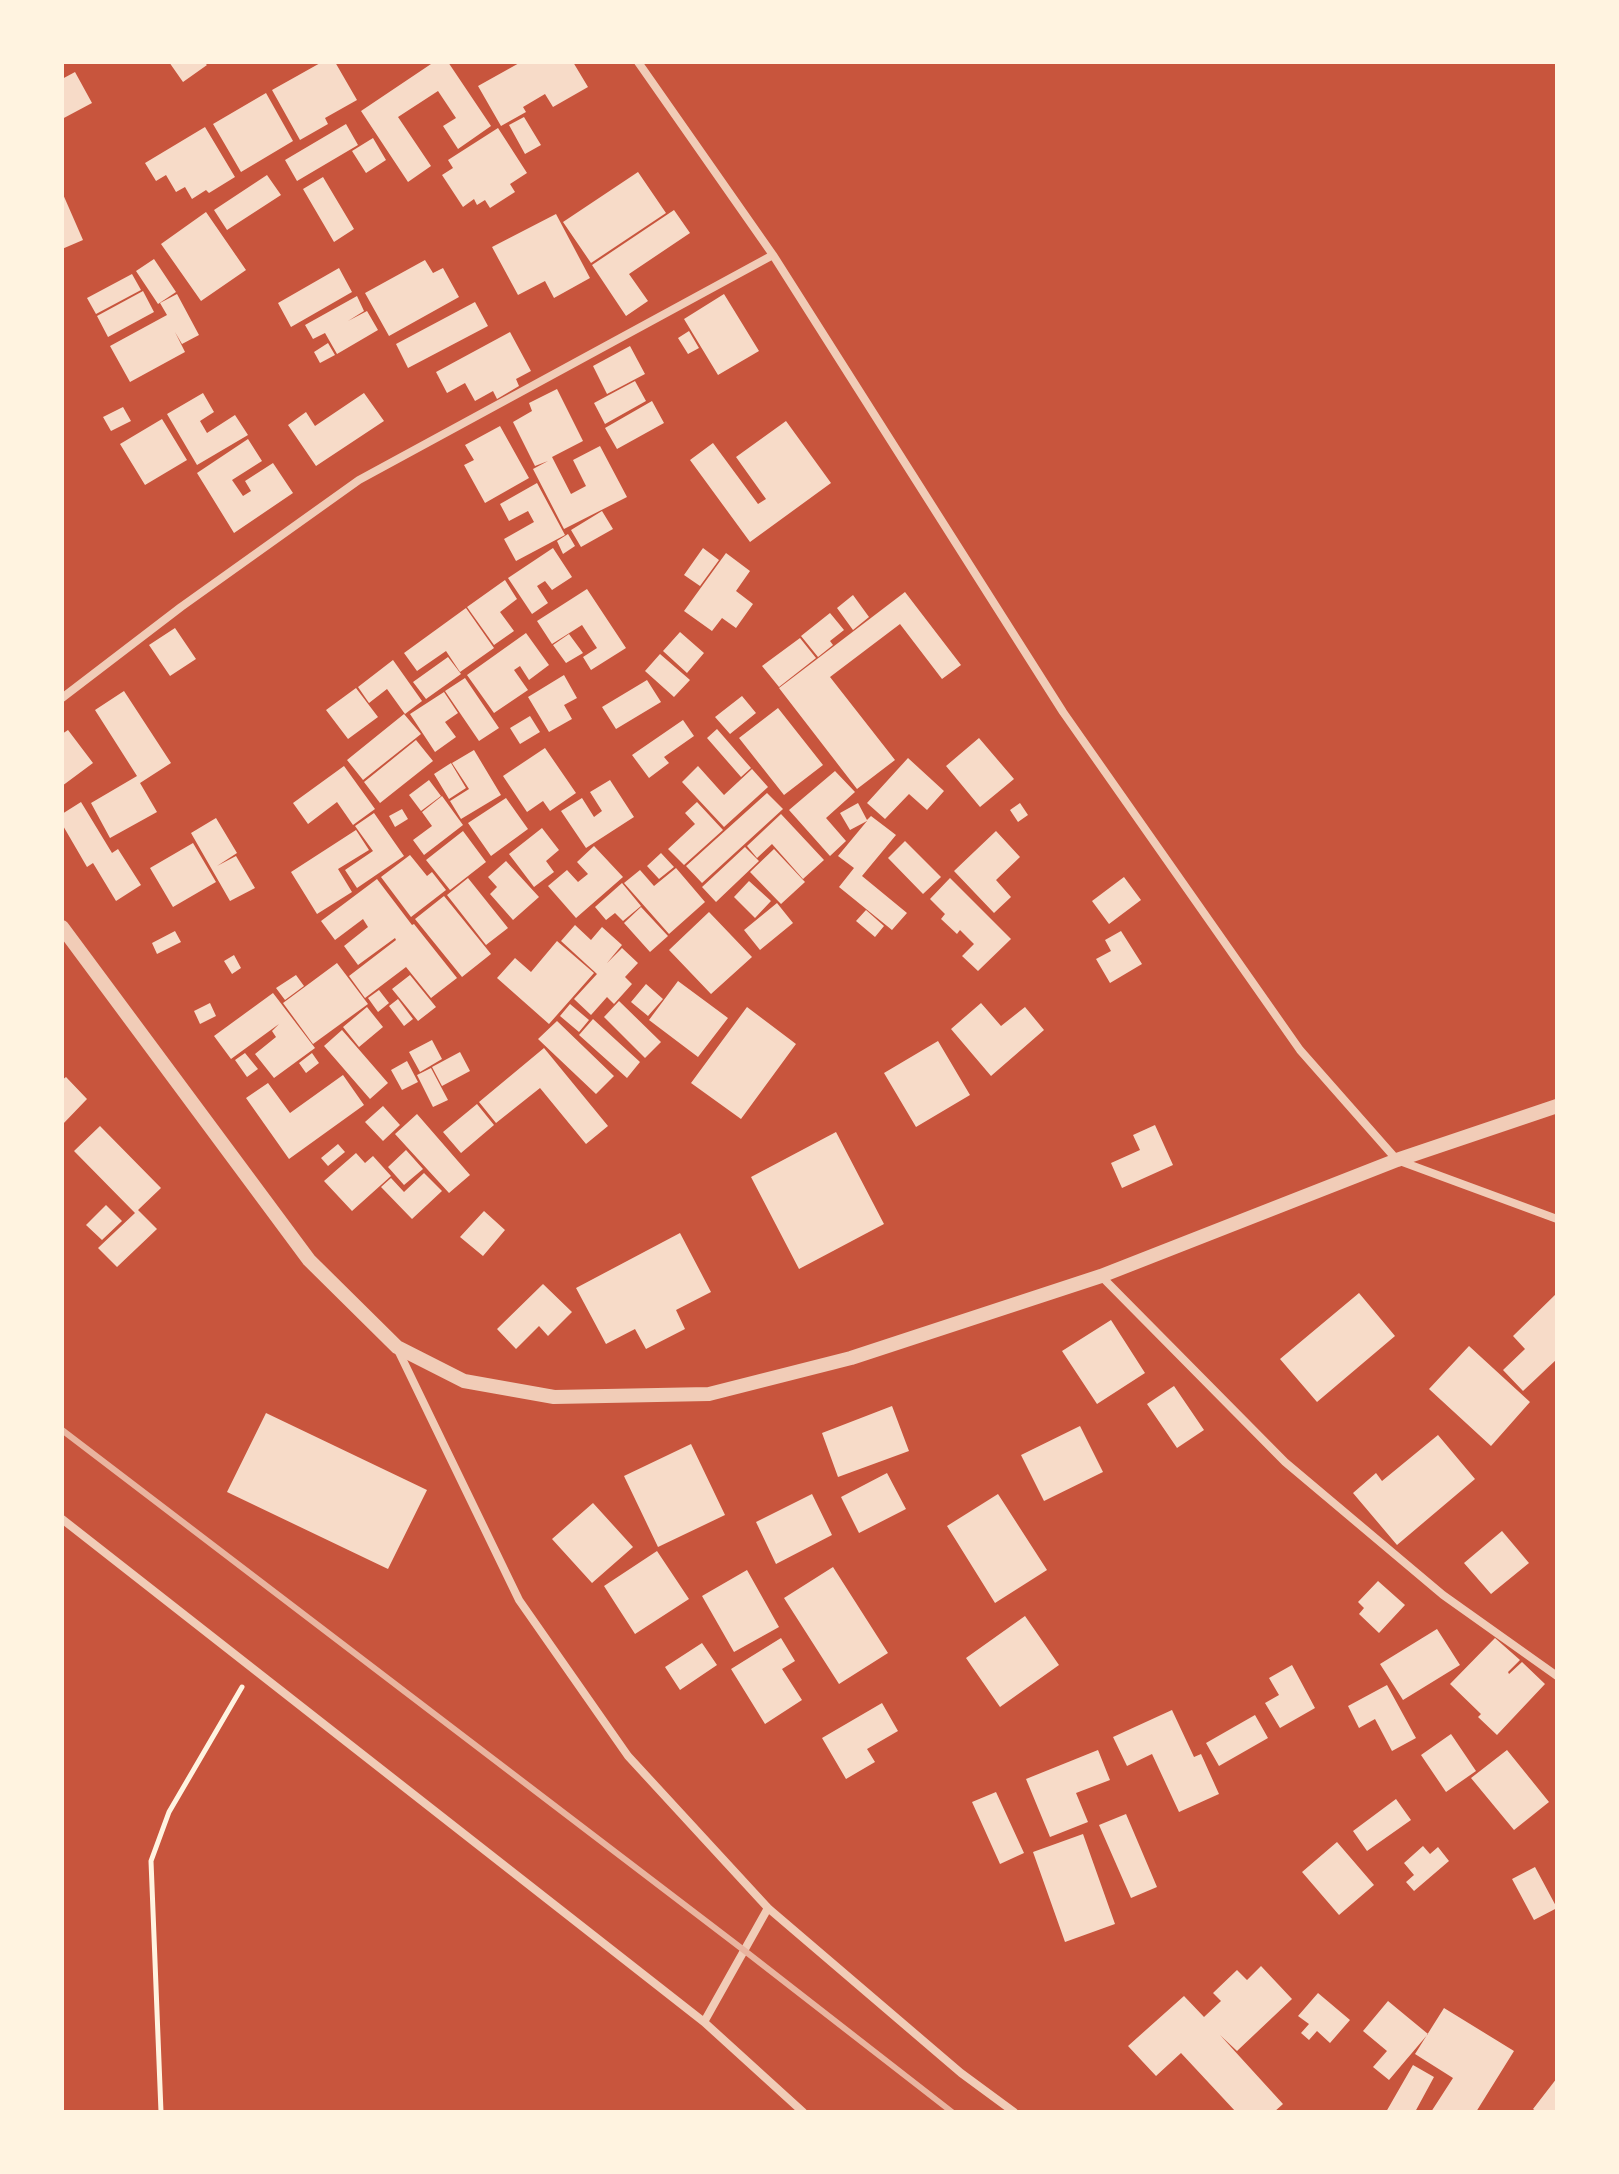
<!DOCTYPE html>
<html>
<head>
<meta charset="utf-8">
<style>
	body { margin:0 }
	#map { position:relative; width:1619px; height:2174px; overflow:hidden; background:#c8553d; font-family:Inter,sans-serif }
	canvas { display:block }
	.frame { position:absolute; inset:0; border:64px solid #fff3e0; pointer-events:none }
</style>
</head>
<body>
<div id="map">
<canvas width="1619" height="2174"></canvas>
<div class="frame"></div>
</div>
<script>
const ctx = document.querySelector('canvas').getContext('2d');
ctx.lineJoin = 'round';
function paint(path, color) {
  ctx.fillStyle = color;
  ctx.fill(path, 'evenodd');
}
function poly(rows) {
  const path = new Path2D();
  for (const r of rows) {
    path.moveTo(r[0], r[1]);
    for (let i = 2; i < r.length; i += 2) path.lineTo(r[i], r[i + 1]);
  }
  return path;
}
function strokePath(path, color, width, dash) {
  ctx.strokeStyle = color;
  ctx.lineWidth = width;
  ctx.lineCap = dash ? 'butt' : 'round';
  ctx.setLineDash(dash || []);
  ctx.stroke(path);
}
const building = poly([
	[169,62,204,62,207,65,183,82],
	[322,62,335,62,357,100,325,118,328,124,300,140,272,90],
	[434,62,448,62,491,126,458,149,443,126,456,118,438,91,398,117,431,166,408,182,361,111],
	[521,62,573,62,588,87,553,107,545,94,523,107,526,112,501,126,478,86],
	[75,72,92,103,62,119,62,79],
	[266,93,293,141,241,172,213,124],
	[524,117,541,145,525,154,509,125],
	[346,124,358,145,297,181,285,160],
	[205,127,235,177,209,193,206,190,192,199,185,187,176,192,166,175,156,181,145,163],
	[498,128,527,173,510,184,515,192,490,208,485,200,477,205,474,199,463,207,442,175,453,168,448,160],
	[373,138,386,160,366,173,352,151],
	[638,172,666,213,591,263,563,222],
	[267,175,281,195,227,230,214,210],
	[323,177,354,229,334,242,303,189],
	[62,192,83,240,62,249],
	[674,210,690,233,629,274,648,301,626,316,592,265],
	[206,212,246,270,201,301,161,244],
	[556,214,590,278,554,298,545,281,518,295,492,247],
	[154,259,176,292,158,304,136,271],
	[425,260,433,273,443,268,459,297,389,336,365,293],
	[339,268,352,292,291,327,278,303],
	[132,274,141,290,96,314,87,298],
	[143,291,154,312,108,337,97,316],
	[177,294,199,335,182,344,175,332,185,352,130,382,110,346,167,315,160,303],
	[724,294,759,351,718,375,684,319],
	[357,296,364,311,348,321,367,311,378,330,337,354,325,333,313,339,305,325],
	[475,302,488,326,408,368,396,344],
	[689,331,699,348,688,354,678,338],
	[510,332,531,371,516,379,519,386,497,399,493,391,475,401,465,383,447,393,436,372],
	[328,343,335,355,320,363,314,352],
	[630,346,645,374,607,394,593,366],
	[635,381,646,401,605,424,594,403],
	[557,389,583,441,552,457,571,494,586,486,573,460,600,446,627,497,564,529,533,469,548,461,535,466,513,422,532,411,529,403],
	[203,393,214,412,200,421,207,433,235,415,248,435,197,465,167,414],
	[364,393,384,421,316,466,288,425,306,412,315,426],
	[652,401,664,423,617,449,605,428],
	[123,407,131,421,111,431,103,417],
	[162,419,187,460,145,485,120,444],
	[786,421,831,483,750,542,690,460,713,443,758,504,766,499,736,457],
	[500,426,529,478,485,503,464,465,474,460,465,445],
	[248,439,262,461,232,480,243,496,251,491,245,481,273,463,293,493,234,533,197,473],
	[537,483,565,535,516,561,504,539,534,522,528,511,509,521,500,504],
	[602,511,613,529,581,547,571,530],
	[568,534,575,546,563,554,557,541],
	[553,548,572,577,552,590,545,581,537,586,548,603,532,614,508,578],
	[703,548,719,560,700,586,684,575],
	[726,553,750,571,736,591,753,604,736,628,722,618,712,631,684,611],
	[505,580,517,599,500,612,514,631,494,645,467,607],
	[587,589,626,648,591,670,583,657,597,648,582,625,552,644,537,621],
	[905,592,961,665,942,679,900,624,830,677,895,760,857,789,779,688],
	[853,595,869,617,853,630,837,608],
	[466,608,494,648,460,672,446,651,417,671,404,653],
	[830,613,844,630,830,641,833,645,818,657,801,636],
	[175,628,196,659,170,676,149,645],
	[680,632,704,653,687,673,663,651],
	[526,633,549,665,529,680,520,666,514,670,528,690,494,713,467,675],
	[569,634,583,653,566,663,553,645],
	[800,638,816,658,779,687,762,666],
	[660,654,690,680,674,697,645,671],
	[448,657,461,674,426,699,413,682],
	[393,660,422,701,405,714,387,689,369,703,358,687],
	[564,675,577,698,564,705,572,719,549,732,528,697],
	[465,678,499,728,479,741,445,691],
	[647,680,661,702,616,729,602,707],
	[356,688,378,717,348,739,326,710],
	[124,691,171,763,140,783,157,812,110,838,91,803,137,776,95,710],
	[444,692,458,713,445,722,456,737,435,752,410,714],
	[742,696,756,713,730,734,715,717],
	[778,708,823,765,784,795,739,738],
	[404,714,421,734,363,780,347,760],
	[530,716,540,732,520,744,510,728],
	[683,720,694,736,664,757,669,763,649,778,632,755],
	[717,729,751,768,741,777,707,738],
	[68,730,93,763,62,786,62,734],
	[979,738,1014,779,980,807,946,766],
	[416,740,433,761,380,803,364,782],
	[545,748,576,793,550,811,543,801,527,812,503,776],
	[474,750,501,795,461,819,450,801,469,789,452,763],
	[908,758,944,791,927,810,909,794,885,819,867,803],
	[451,763,466,788,449,799,434,774],
	[344,766,375,809,353,825,337,802,308,824,293,803],
	[698,766,724,795,752,769,768,787,724,827,682,782],
	[835,771,855,792,826,818,846,841,830,856,789,810],
	[429,780,441,796,421,811,409,795],
	[610,780,634,817,586,848,561,811,582,798,594,817,602,811,590,792],
	[767,793,783,809,702,883,686,866],
	[442,796,463,825,424,855,413,840,432,826,422,812],
	[506,798,528,829,491,856,468,823],
	[81,802,112,853,118,849,141,885,116,901,93,863,87,867,62,824,62,814],
	[697,802,723,830,684,865,668,849,695,824,685,813],
	[858,803,867,820,871,816,896,835,862,876,907,913,892,930,839,887,854,868,838,856,867,821,850,830,840,813],
	[1020,803,1028,815,1018,822,1010,810],
	[402,809,408,819,395,827,389,816],
	[374,813,404,856,357,888,345,870,373,851,355,826],
	[781,814,824,860,803,879,772,844,757,858,747,846],
	[216,818,237,853,217,866,236,856,255,888,230,901,191,833],
	[542,828,559,850,546,861,554,872,534,887,509,854],
	[356,830,369,850,338,869,352,892,317,914,291,872],
	[463,831,486,862,450,890,426,860],
	[996,831,1020,857,996,880,1011,897,994,913,954,871],
	[905,841,941,877,923,894,888,858],
	[193,843,216,882,173,907,150,868],
	[594,846,623,877,576,918,548,886,567,870,578,882,588,874,577,862],
	[745,847,759,861,716,902,702,887],
	[774,849,805,882,781,904,750,872],
	[661,853,674,867,659,879,647,866],
	[410,855,427,876,432,872,446,890,411,917,381,877],
	[506,861,539,897,513,920,490,894,497,887,488,877],
	[676,868,705,902,669,934,624,883,640,870,654,886],
	[1124,877,1141,900,1109,924,1092,901],
	[468,878,508,928,486,945,447,895],
	[950,878,1011,939,978,971,962,956,974,944,960,930,957,934,941,919,945,914,930,899],
	[377,879,412,925,414,924,457,978,431,998,406,967,365,998,349,976,396,940,395,938,358,965,344,946,368,927,363,919,335,940,321,921],
	[749,881,771,901,755,918,734,897],
	[622,883,641,906,623,921,615,913,606,920,595,907],
	[444,896,491,954,462,977,415,919],
	[777,903,793,923,760,950,744,930],
	[641,907,668,936,650,952,624,923],
	[866,910,884,926,875,937,856,921],
	[709,912,752,957,711,994,669,950],
	[575,925,591,940,602,927,622,945,607,963,622,948,638,963,625,977,632,984,614,1004,607,997,591,1015,574,999,597,974,561,941],
	[175,931,181,942,157,954,152,943],
	[1121,931,1142,964,1110,983,1096,959,1111,951,1105,940],
	[557,941,594,973,549,1024,497,978,515,958,531,972],
	[234,955,241,968,232,974,224,961],
	[337,963,368,1004,313,1044,283,1003],
	[296,975,304,986,285,1000,276,988],
	[410,975,436,1007,418,1021,392,989],
	[678,981,728,1018,698,1057,649,1020],
	[646,984,663,999,648,1016,631,1002],
	[379,990,389,1003,378,1012,368,998],
	[273,993,315,1048,274,1078,255,1054,276,1037,272,1031,279,1024,231,1059,214,1036],
	[398,999,413,1019,404,1026,389,1006],
	[619,1001,661,1042,645,1058,604,1017],
	[210,1003,216,1016,200,1024,194,1011],
	[981,1003,1001,1026,1025,1007,1044,1030,991,1076,951,1029],
	[570,1004,589,1020,579,1032,560,1016],
	[367,1007,383,1027,359,1047,343,1027],
	[747,1007,796,1044,741,1119,691,1083],
	[593,1019,640,1062,627,1078,579,1035],
	[557,1021,614,1076,596,1094,538,1039],
	[342,1030,388,1083,370,1099,324,1046],
	[432,1040,442,1059,420,1072,409,1052],
	[938,1041,970,1095,916,1127,884,1073],
	[544,1048,608,1126,586,1144,540,1088,496,1123,479,1102],
	[460,1052,470,1071,442,1086,432,1067],
	[245,1053,258,1069,247,1077,235,1060],
	[312,1053,319,1063,306,1073,299,1063],
	[407,1061,418,1082,402,1090,391,1070],
	[431,1068,448,1100,433,1107,417,1075],
	[343,1075,364,1105,289,1159,246,1098,268,1083,290,1113],
	[66,1077,87,1099,62,1125,62,1080],
	[477,1104,494,1125,461,1153,443,1132],
	[383,1106,400,1125,383,1141,365,1122],
	[417,1114,470,1175,449,1193,395,1134],
	[1155,1125,1173,1165,1122,1188,1111,1163,1140,1150,1133,1135],
	[100,1126,161,1188,138,1210,157,1229,117,1267,98,1248,135,1213,74,1151],
	[836,1132,884,1224,799,1269,751,1177],
	[338,1144,345,1152,328,1166,321,1158],
	[406,1150,423,1169,404,1185,388,1167],
	[356,1153,365,1163,373,1156,391,1176,352,1211,324,1181],
	[424,1173,442,1191,412,1219,381,1187,391,1178,404,1192],
	[106,1205,122,1221,102,1240,86,1225],
	[484,1211,505,1230,483,1256,460,1237],
	[680,1233,711,1292,676,1310,685,1329,646,1349,635,1329,606,1344,576,1288],
	[543,1284,572,1312,548,1336,539,1326,516,1349,497,1329],
	[1359,1293,1395,1336,1317,1402,1280,1359],
	[1557,1293,1557,1359,1523,1391,1503,1370,1525,1349,1513,1336],
	[1111,1320,1145,1373,1097,1404,1062,1351],
	[1469,1346,1530,1402,1491,1446,1429,1389],
	[1174,1386,1204,1430,1177,1448,1147,1404],
	[892,1406,909,1451,838,1477,822,1433],
	[266,1413,427,1490,388,1569,227,1492],
	[1080,1426,1103,1472,1044,1501,1021,1455],
	[1438,1435,1475,1479,1397,1545,1353,1493,1376,1473,1382,1481],
	[691,1444,725,1515,658,1547,624,1476],
	[887,1473,906,1509,859,1533,841,1497],
	[812,1494,832,1535,776,1564,756,1522],
	[998,1494,1047,1570,995,1603,947,1526],
	[593,1503,633,1547,592,1583,552,1539],
	[1502,1531,1529,1563,1491,1594,1464,1563],
	[657,1551,689,1599,635,1634,604,1586],
	[833,1567,888,1653,839,1684,784,1598],
	[747,1570,779,1627,734,1652,702,1596],
	[1378,1581,1405,1605,1379,1633,1359,1614,1364,1608,1358,1602],
	[1025,1616,1059,1665,1000,1707,966,1658],
	[1437,1629,1460,1665,1403,1700,1380,1664],
	[781,1638,795,1661,782,1669,802,1700,765,1724,731,1669],
	[1495,1638,1520,1660,1508,1672,1509,1674,1522,1662,1545,1684,1497,1735,1478,1717,1481,1714,1450,1684],
	[702,1643,717,1665,680,1690,665,1667],
	[1292,1665,1315,1708,1280,1728,1265,1703,1279,1695,1269,1678],
	[1387,1685,1416,1738,1392,1751,1375,1719,1359,1728,1348,1706],
	[882,1703,898,1731,867,1749,875,1762,846,1779,822,1738],
	[1172,1710,1194,1757,1201,1754,1219,1794,1179,1812,1152,1754,1127,1766,1113,1737],
	[1255,1715,1268,1738,1219,1766,1206,1743],
	[1451,1734,1476,1771,1446,1792,1421,1755],
	[1098,1750,1110,1780,1076,1793,1088,1822,1050,1837,1026,1779],
	[1507,1750,1549,1802,1514,1830,1471,1778],
	[996,1792,1024,1853,1000,1864,972,1802],
	[1396,1799,1411,1820,1367,1851,1353,1831],
	[1126,1814,1157,1887,1131,1898,1099,1825],
	[1083,1834,1115,1924,1065,1942,1033,1852],
	[1337,1842,1374,1885,1339,1915,1302,1872],
	[1423,1846,1430,1854,1438,1847,1449,1861,1414,1891,1406,1882,1414,1875,1404,1863],
	[1535,1867,1557,1908,1534,1920,1512,1879],
	[1261,1966,1292,1999,1237,2051,1220,2035,1283,2104,1274,2112,1236,2112,1181,2053,1156,2076,1128,2046,1184,1996,1204,2017,1221,2001,1213,1993,1237,1970,1247,1980],
	[1318,1993,1350,2020,1330,2043,1317,2031,1309,2040,1301,2033,1309,2024,1298,2016],
	[1388,2001,1428,2034,1389,2080,1373,2067,1387,2051,1363,2031],
	[1444,2008,1514,2051,1476,2112,1431,2112,1453,2078,1415,2054],
	[1413,2065,1434,2077,1415,2112,1386,2112],
	[1557,2078,1557,2112,1537,2112,1533,2109]
]);
const path = poly([
	[161,2112,151,1861,169,1812,242,1687]
]);
const minor = poly([
	[638,62,773,255,1063,712,1300,1050,1397,1160,1557,1219],
	[62,698,181,607,359,480,773,255],
	[1101,1276,1285,1462,1443,1595,1557,1676],
	[397,1348,519,1600,628,1756,768,1908,961,2073,1014,2112],
	[62,1519,704,2022,803,2112],
	[704,2022,768,1908]
]);
const tertiary = poly([
	[62,927,309,1260,397,1347,464,1381,554,1397,709,1394,851,1358,1101,1276,1397,1160,1557,1106]
]);
const rail = poly([
	[62,1430,745,1951,952,2112]
]);
paint(building, '#f7dbc8');
strokePath(path, '#fff3e0', 5);
strokePath(minor, '#f1ccb7', 8);
strokePath(tertiary, '#f1ccb7', 14);
strokePath(rail, '#e9b49f', 6);
</script>
</body>
</html>
